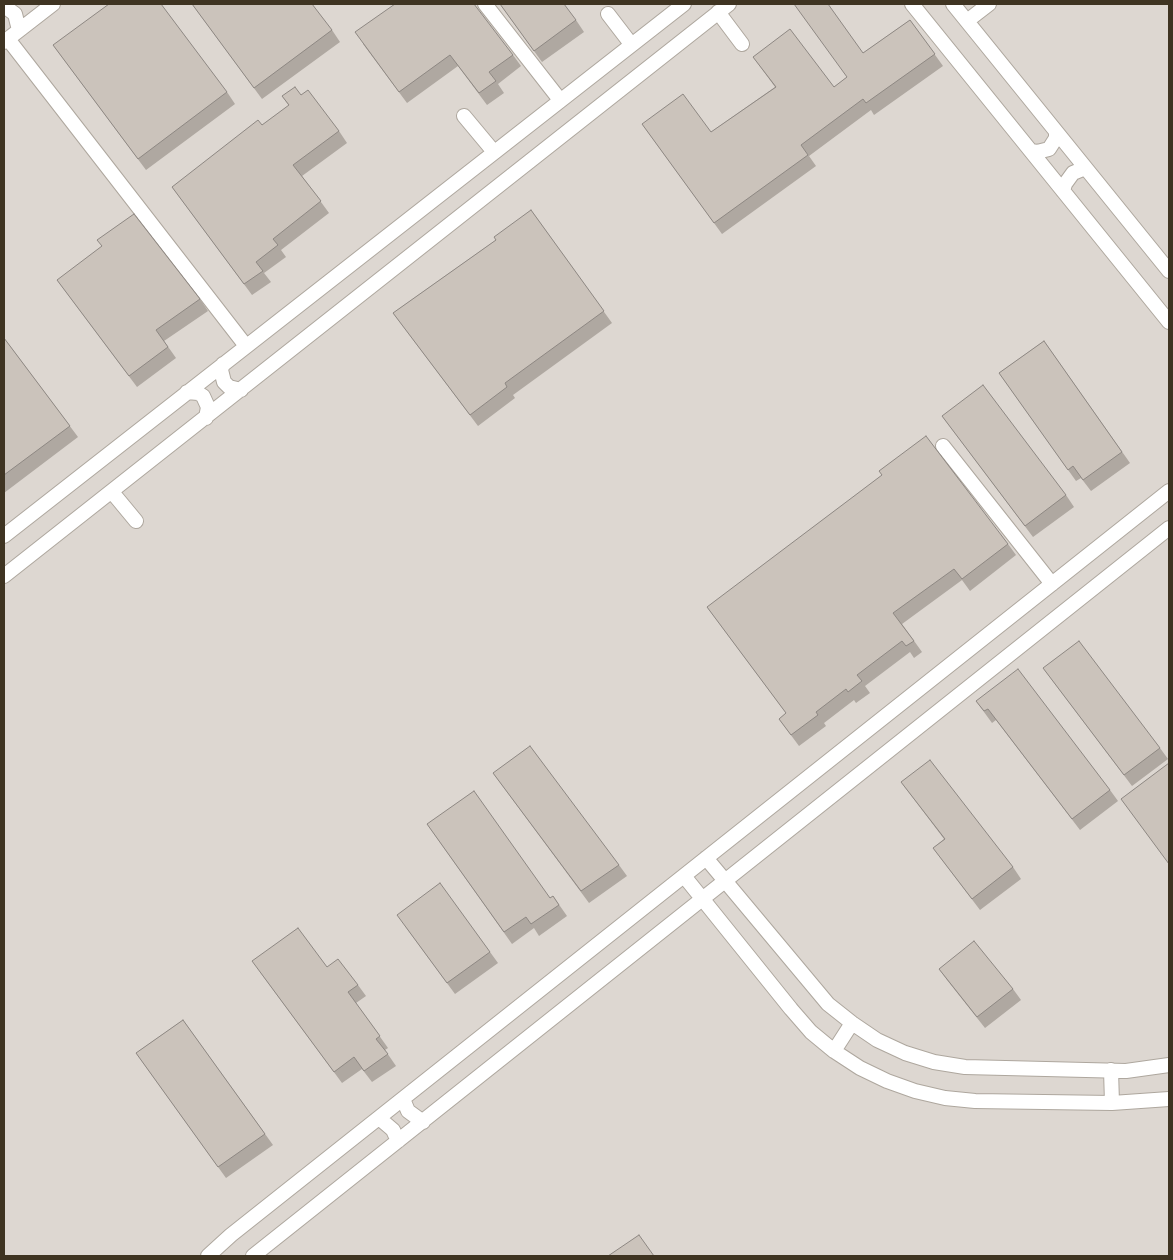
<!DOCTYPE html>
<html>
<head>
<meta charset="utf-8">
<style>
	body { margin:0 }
	#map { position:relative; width:1173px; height:1260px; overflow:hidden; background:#ede8e3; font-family:"Titillium Web",sans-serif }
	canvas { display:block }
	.frame { position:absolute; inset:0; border:5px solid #3f3422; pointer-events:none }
</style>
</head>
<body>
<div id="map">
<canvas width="1173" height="1260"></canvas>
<div class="frame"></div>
</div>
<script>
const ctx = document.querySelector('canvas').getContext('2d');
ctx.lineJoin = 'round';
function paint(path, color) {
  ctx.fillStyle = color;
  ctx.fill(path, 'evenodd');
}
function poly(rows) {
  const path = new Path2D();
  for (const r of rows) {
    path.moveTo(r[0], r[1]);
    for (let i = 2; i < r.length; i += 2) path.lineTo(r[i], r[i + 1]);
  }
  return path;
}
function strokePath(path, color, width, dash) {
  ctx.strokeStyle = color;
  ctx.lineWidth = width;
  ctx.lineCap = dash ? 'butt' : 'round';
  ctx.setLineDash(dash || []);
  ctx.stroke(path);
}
const built = poly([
	[4,4,1169,4,1169,1256,4,1256]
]);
const minor = poly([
	[485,4,560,100],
	[912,4,1169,322],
	[953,4,1169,271],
	[4,6,15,14,19,30],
	[718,12,742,44],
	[608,14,631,44],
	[967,21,989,4],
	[8,39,246,346],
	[4,42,53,4],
	[464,116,494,152],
	[1031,151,1037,152,1049,149,1056,138,1056,132],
	[1063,191,1065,184,1073,173,1085,168],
	[223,364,221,370,224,382,229,387,241,390],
	[187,392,198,393,203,396,208,407,206,418],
	[943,446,1052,584],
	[112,492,136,521],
	[4,536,684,4],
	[4,576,729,4],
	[706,858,828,1004,852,1023,877,1040,905,1053,934,1062,965,1067,1126,1071,1169,1065],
	[684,876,791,1009,811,1032,834,1051,860,1068,887,1081,915,1091,945,1098,975,1101,1112,1103,1169,1099],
	[834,1051,852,1023],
	[1111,1070,1112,1103],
	[403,1099,408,1111,423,1122],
	[379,1118,393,1130,398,1141],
	[208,1256,231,1235,1169,491],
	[253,1256,1169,528]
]);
const wall = poly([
	[192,4,332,30,340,42,262,99],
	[500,4,576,20,584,32,542,62],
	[910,20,943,66,874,115,871,110,809,156,816,166,722,234,642,124,711,132,775,87,753,57,834,87,847,77,863,53],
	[363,44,513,55,521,66,498,84,504,93,487,105,458,66,407,103],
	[53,45,227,92,235,104,146,170],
	[301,95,339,131,347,143,302,176,329,213,281,250,286,257,264,273,271,282,252,295,172,187,262,125,289,106,282,96],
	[531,210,612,323,513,395,515,398,478,426,393,313,496,240],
	[57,280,200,299,208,311,164,341,176,358,137,387],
	[4,338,78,437,4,493],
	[1044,341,1130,463,1091,491,1081,478,1076,481,999,373],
	[942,416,1066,495,1074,507,1033,537],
	[1008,544,1016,555,970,591,962,580,902,624,922,652,914,658,910,652,865,686,870,693,856,703,854,700,824,723,826,726,799,746,779,719,786,713,707,607],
	[1043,668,1160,748,1168,759,1132,786],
	[976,701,1110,790,1118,801,1080,830,996,720,992,723],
	[493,773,619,865,627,876,589,903],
	[901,782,1013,867,1021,879,980,910,933,848,944,839],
	[427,824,550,898,553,896,567,916,539,936,534,928,512,944],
	[405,926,490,952,498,963,455,994],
	[327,967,358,985,366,996,356,1003,388,1048,385,1050,396,1066,372,1082,362,1069,342,1083,260,972],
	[939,969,1013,989,1021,1000,985,1028,947,980],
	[183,1020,273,1145,226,1178,136,1053]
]);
const building = poly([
	[109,4,161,4,227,92,138,159,53,45,109,4],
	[192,4,312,4,332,30,254,88,192,4],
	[395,4,474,4,513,55,489,72,496,81,479,93,450,55,399,92,355,32,395,4],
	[500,4,564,4,576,20,534,51,500,4],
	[794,4,828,4,863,53,910,20,935,54,866,103,863,99,801,145,808,155,714,223,642,124,683,94,711,132,776,87,753,57,790,29,834,87,847,77,794,4],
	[295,87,301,95,308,90,339,131,293,165,321,201,273,239,278,245,256,262,263,271,244,284,172,187,258,120,262,125,289,105,282,96,295,87],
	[531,210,604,311,505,383,507,387,470,415,393,313,496,240,494,237,531,210],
	[134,214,200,299,156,330,168,347,129,376,57,280,102,246,97,240,134,214],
	[4,338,70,426,4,475,4,338],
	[1044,341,1122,452,1083,480,1073,466,1068,470,999,373,1044,341],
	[983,385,1066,495,1025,526,942,416,983,385],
	[926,436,1008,544,962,579,954,569,893,613,914,641,906,646,902,641,857,675,862,681,848,692,846,689,816,712,818,715,791,735,779,719,786,713,707,607,882,475,879,471,926,436],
	[1079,641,1160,748,1124,775,1043,668,1079,641],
	[1018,669,1110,790,1072,819,988,709,984,711,976,701,1018,669],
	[530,746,619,865,581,891,493,773,530,746],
	[930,760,1013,867,972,899,933,848,945,839,901,782,930,760],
	[1169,763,1169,864,1121,799,1169,763],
	[474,791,550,898,553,896,559,905,531,924,526,917,504,932,427,824,474,791],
	[440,883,490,952,447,983,397,915,440,883],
	[298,928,327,967,338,959,358,985,348,992,380,1036,376,1039,388,1054,364,1071,354,1057,334,1072,252,961,298,928],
	[974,941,1013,989,977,1017,939,969,974,941],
	[183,1020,265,1134,218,1167,136,1053,183,1020],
	[639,1235,654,1256,608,1256,639,1235]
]);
paint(built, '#ddd7d1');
strokePath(minor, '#aea79e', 16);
strokePath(minor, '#fff', 14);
paint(wall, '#afa8a1');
paint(building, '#cbc3bb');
strokePath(building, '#8e8883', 1);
</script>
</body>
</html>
